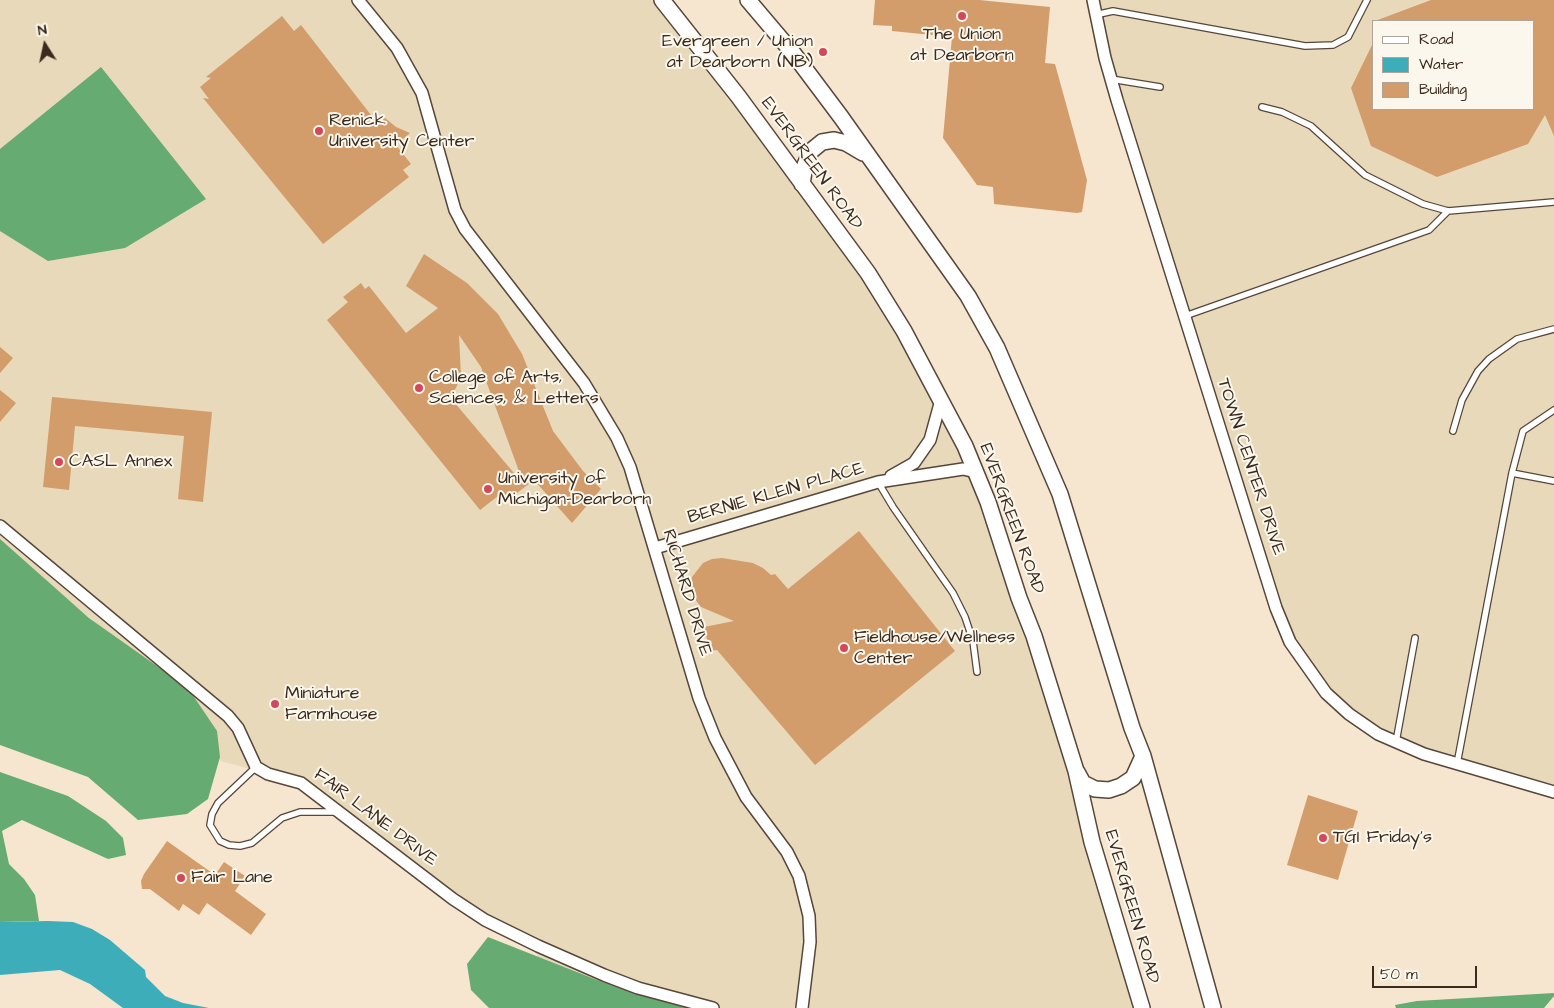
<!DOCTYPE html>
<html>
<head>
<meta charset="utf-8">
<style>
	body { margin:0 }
	#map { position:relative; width:1554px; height:1008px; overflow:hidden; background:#f6e6cf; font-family:"Architects Daughter",sans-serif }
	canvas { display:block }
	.legend { position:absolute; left:1372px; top:20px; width:162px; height:90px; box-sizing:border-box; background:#fbf7ec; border:1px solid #aea59a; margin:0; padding:6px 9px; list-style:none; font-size:15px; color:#3b2a1e }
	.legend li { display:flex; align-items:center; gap:10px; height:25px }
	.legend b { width:25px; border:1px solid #aea59a }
	.north { position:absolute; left:20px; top:20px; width:50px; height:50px; -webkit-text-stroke:4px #fbf7ec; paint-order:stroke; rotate:350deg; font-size:14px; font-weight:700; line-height:20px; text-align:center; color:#3b2a1e }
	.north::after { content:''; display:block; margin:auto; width:18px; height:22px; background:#3b2a1e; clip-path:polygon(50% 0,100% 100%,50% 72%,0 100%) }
	.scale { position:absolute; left:1372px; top:966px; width:105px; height:22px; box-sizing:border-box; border:2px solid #3b2a1e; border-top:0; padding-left:6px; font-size:15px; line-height:18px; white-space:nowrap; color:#3b2a1e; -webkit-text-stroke:4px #fbf7ec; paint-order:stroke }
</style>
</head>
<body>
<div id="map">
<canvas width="1554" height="1008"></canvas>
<ul class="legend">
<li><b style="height:6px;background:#fff"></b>Road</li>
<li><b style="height:14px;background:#3dadb9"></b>Water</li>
<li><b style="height:14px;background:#d39c6b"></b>Building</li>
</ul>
<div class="north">N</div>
<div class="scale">50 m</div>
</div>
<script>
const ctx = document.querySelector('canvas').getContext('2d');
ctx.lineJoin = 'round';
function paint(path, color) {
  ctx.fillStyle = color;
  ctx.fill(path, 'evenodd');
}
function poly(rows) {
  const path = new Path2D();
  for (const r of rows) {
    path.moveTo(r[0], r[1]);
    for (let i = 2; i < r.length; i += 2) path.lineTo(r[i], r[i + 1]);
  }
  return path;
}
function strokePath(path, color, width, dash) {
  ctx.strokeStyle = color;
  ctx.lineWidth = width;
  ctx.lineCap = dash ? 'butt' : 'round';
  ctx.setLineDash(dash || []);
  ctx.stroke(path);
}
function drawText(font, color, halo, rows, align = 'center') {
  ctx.font = font + ' "Architects Daughter",sans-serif';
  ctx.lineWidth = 4;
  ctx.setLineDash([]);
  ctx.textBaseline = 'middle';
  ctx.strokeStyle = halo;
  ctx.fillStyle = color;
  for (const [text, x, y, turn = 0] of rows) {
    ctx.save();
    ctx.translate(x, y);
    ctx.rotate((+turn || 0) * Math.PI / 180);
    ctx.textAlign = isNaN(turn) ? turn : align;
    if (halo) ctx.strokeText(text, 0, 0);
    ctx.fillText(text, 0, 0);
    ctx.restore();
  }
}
const built = poly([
	[0,0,658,0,864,274,951,427,982,504,1016,599,1141,1008,655,1008,540,962,532,943,485,920,301,783,221,761,184,695,0,544],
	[1093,0,1554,0,1554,792,1424,754,1349,714,1290,642,1203,378],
	[1373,21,1533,21,1533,109,1373,109]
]);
const forest = poly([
	[101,67,206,199,125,248,48,261,0,231,0,149],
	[0,539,89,618,188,688,217,731,220,757,208,799,187,814,138,820,88,777,0,745],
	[0,772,68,796,106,821,123,838,126,855,108,859,22,820,2,831,9,864,24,879,35,895,39,921,0,922],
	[488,937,597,980,691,1008,489,1008,471,990,467,964],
	[1554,993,1554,996,1544,1008,1396,1008,1395,1005,1417,1001]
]);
const water = poly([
	[48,921,73,922,92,929,110,940,145,970,146,977,165,996,183,1003,209,1008,123,1008,90,984,60,970,0,975,0,922]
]);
const building = poly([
	[875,0,979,0,1050,7,1045,63,1055,64,1087,180,1082,212,1077,213,994,204,993,187,977,185,943,138,952,37,892,31,892,26,873,25],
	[1431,0,1554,0,1554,136,1545,115,1528,144,1437,177,1371,146,1351,88,1373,43,1373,109,1533,109,1533,21,1375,21],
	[282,16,294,31,301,25,378,124,385,118,396,127,410,133,396,145,411,164,403,170,409,177,323,244,203,98,209,99,200,87,211,78,206,77],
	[424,254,467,283,498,314,522,354,553,431,583,471,601,489,572,523,534,480,504,503,498,496,480,510,327,320,348,302,343,297,361,283,365,289,369,286,406,333,438,308,406,286],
	[459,335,481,367,524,485,449,396,456,388,461,376],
	[0,347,13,358,0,373],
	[0,390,16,403,0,422],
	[52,397,212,412,203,502,178,499,184,436,75,426,69,490,43,487],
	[859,531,955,651,815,765,717,650,710,651,704,627,734,621,701,607,692,595,690,586,692,577,703,563,712,559,722,558,753,563,763,568,771,575,775,574,788,589],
	[1308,795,1358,811,1338,880,1287,865],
	[167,841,215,875,224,862,245,876,235,891,266,914,251,935,207,903,199,915,183,904,179,911,150,889,142,889,141,881,144,874]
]);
const service = poly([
	[1095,15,1113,11,1305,46,1333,45,1348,37,1367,0],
	[1111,79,1160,87],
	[1262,107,1282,112,1311,126,1365,175,1423,204,1448,211,1554,202],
	[1185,316,1429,230,1448,211],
	[1453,431,1462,400,1478,371,1489,359,1517,339,1554,329],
	[1512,473,1554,481],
	[878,482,893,507,953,593,965,617,973,641,977,672],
	[1396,742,1415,638],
	[1457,764,1512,473,1523,431,1554,410],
	[256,767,218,803,212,814,210,825,220,841,229,845,240,846,252,843,282,818,300,812,336,812]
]);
const minor = poly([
	[358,0,397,48,422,93,455,210,465,229,584,383,617,438,630,467,699,698,715,738,746,797,787,852,799,876,809,916,810,942,802,1008],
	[1093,0,1105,58,1117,100,1276,608,1290,642,1326,693,1349,714,1378,734,1424,754,1554,792],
	[891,476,914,463,930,440,941,400],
	[0,526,228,716,238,728,256,767,268,774,301,783,453,899,485,920,538,946,604,975,638,988,713,1008],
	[655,548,878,482,963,469,976,472]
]);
const tertiary = poly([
	[662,0,738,96,868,273,904,331,965,446,988,502,1019,598,1034,636,1076,771,1092,842,1142,1008],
	[748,0,793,53,841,117,968,296,997,348,1060,494,1132,728,1143,756,1213,1008],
	[802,184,805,165,811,151,822,142,834,140,846,143,863,153],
	[1077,772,1083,783,1095,789,1109,790,1121,786,1133,778,1143,756]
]);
const markers = [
	[962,16,5,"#d1495b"],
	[823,52,5,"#d1495b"],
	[319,131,5,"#d1495b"],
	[419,388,5,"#d1495b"],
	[59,462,5,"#d1495b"],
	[488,489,5,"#d1495b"],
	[844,648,5,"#d1495b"],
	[275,704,5,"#d1495b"],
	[1323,838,5,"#d1495b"],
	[181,878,5,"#d1495b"]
];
const poiNames = [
	["The Union",962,35,"center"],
	["at Dearborn",962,56,"center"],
	["Evergreen / Union",813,42,"right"],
	["at Dearborn (NB)",813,63,"right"],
	["Renick",329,121],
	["University Center",329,142],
	["College of Arts,",429,378],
	["Sciences, & Letters",429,399],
	["CASL Annex",69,462],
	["University of",498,479],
	["Michigan-Dearborn",498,500],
	["Fieldhouse/Wellness",854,638],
	["Center",854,659],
	["Miniature",285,694],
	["Farmhouse",285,715],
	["TGI Friday's",1333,838],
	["Fair Lane",191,878]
];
const streetNames = [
	["EVERGREEN ROAD",811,164,54],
	["TOWN CENTER DRIVE",1250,467,72],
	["BERNIE KLEIN PLACE",776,494,-16],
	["EVERGREEN ROAD",1011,519,70],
	["RICHARD DRIVE",686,593,73],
	["FAIR LANE DRIVE",375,818,37],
	["EVERGREEN ROAD",1131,907,74]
];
paint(built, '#e8d9ba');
paint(forest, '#66ab71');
paint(water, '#3dadb9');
paint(building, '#d39c6b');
strokePath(service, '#574639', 8);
strokePath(minor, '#574639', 14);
strokePath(tertiary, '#574639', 18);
strokePath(service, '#fff', 5.5);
strokePath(minor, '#fff', 11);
strokePath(tertiary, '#fff', 15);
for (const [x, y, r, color] of markers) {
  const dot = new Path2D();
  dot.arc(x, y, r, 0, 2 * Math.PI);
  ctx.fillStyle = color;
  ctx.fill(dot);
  strokePath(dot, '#fbf7ec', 2);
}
drawText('18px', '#3b2a1e', '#fbf7ec', poiNames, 'left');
drawText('18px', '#3b2a1e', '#fbf7ec', streetNames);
</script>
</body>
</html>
